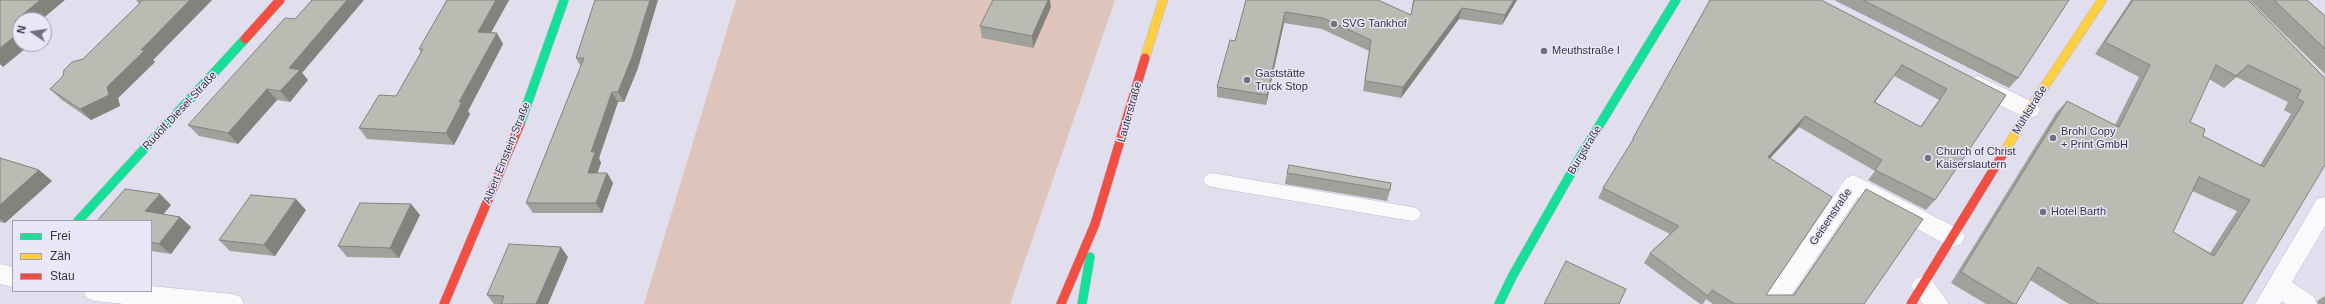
<!DOCTYPE html>
<html>
<head>
<meta charset="utf-8">
<style>
	body { margin:0 }
	#map { position:relative; width:2325px; height:304px; overflow:hidden; background:#e1dfee; font-family:Arial,sans-serif }
	canvas { display:block }
	.legend { position:absolute; left:12px; top:220px; width:140px; height:72px; box-sizing:border-box; background:#eae8f6; border:1px solid #a29fb2; margin:0; padding:5px 7px; list-style:none; font-size:12px; color:#36324c }
	.legend li { display:flex; align-items:center; gap:8px; height:20px }
	.legend b { width:20px; border:1px solid #a29fb2 }
	.north { position:absolute; left:12px; top:12px; width:40px; height:40px; box-sizing:border-box; background:#eae8f6; border:1px solid #a29fb2; border-radius:50%; rotate:283deg; font-size:11px; font-weight:700; line-height:16px; text-align:center; color:#36324c }
	.north::after { content:''; display:block; margin:auto; width:14px; height:18px; background:#726f85; clip-path:polygon(50% 0,100% 100%,50% 72%,0 100%) }
</style>
</head>
<body>
<div id="map">
<canvas width="2325" height="304"></canvas>
<ul class="legend">
<li><b style="height:5px;background:#16e098"></b>Frei</li>
<li><b style="height:5px;background:#ffcf43"></b>Zäh</li>
<li><b style="height:5px;background:#f24e42"></b>Stau</li>
</ul>
<div class="north">N</div>
</div>
<script>
const ctx = document.querySelector('canvas').getContext('2d');
ctx.lineJoin = 'round';
function paint(path, color) {
  ctx.fillStyle = color;
  ctx.fill(path, 'evenodd');
}
function poly(rows) {
  const path = new Path2D();
  for (const r of rows) {
    path.moveTo(r[0], r[1]);
    for (let i = 2; i < r.length; i += 2) path.lineTo(r[i], r[i + 1]);
  }
  return path;
}
function strokePath(path, color, width, dash) {
  ctx.strokeStyle = color;
  ctx.lineWidth = width;
  ctx.lineCap = dash ? 'butt' : 'round';
  ctx.setLineDash(dash || []);
  ctx.stroke(path);
}
function drawText(font, color, halo, rows, align = 'center') {
  ctx.font = font + ' Arial,sans-serif';
  ctx.lineWidth = 3;
  ctx.setLineDash([]);
  ctx.textBaseline = 'middle';
  ctx.strokeStyle = halo;
  ctx.fillStyle = color;
  for (const [text, x, y, turn = 0] of rows) {
    ctx.save();
    ctx.translate(x, y);
    ctx.rotate((+turn || 0) * Math.PI / 180);
    ctx.textAlign = isNaN(turn) ? turn : align;
    if (halo) ctx.strokeText(text, 0, 0);
    ctx.fillText(text, 0, 0);
    ctx.restore();
  }
}
const green = poly([
	[736,0,1115,0,1010,304,644,304]
]);
const lane = poly([
	[1212,173,1412,207,1418,209,1421,214,1418,219,1412,221,1212,187,1206,185,1203,180,1206,175,1212,173]
]);
const street = poly([
	[1978,76,2037,104,2040,110,2037,116,2029,118,2021,116,1971,90,1967,84,1971,78,1978,76],
	[1854,175,1961,230,1965,237,1961,244,1953,247,1945,244,1858,197,1785,304,1760,304,1846,178,1854,175],
	[2325,197,2325,226,2292,282,2314,297,2317,304,2286,304,2282,301,2280,304,2255,304,2317,199,2325,197],
	[0,264,13,267,13,287,0,284,0,264],
	[1923,276,1931,279,1949,304,1923,304,1911,286,1915,279,1923,276],
	[151,286,232,294,241,297,244,304,124,304,95,301,87,298,83,291,151,291,151,286]
]);
const fast = poly([
	[520,124,564,0],
	[78,221,245,39],
	[1082,304,1090,257],
	[1499,304,1512,277,1583,152,1676,0]
]);
const slow = poly([
	[1145,58,1163,0],
	[2003,154,2029,110,2102,0]
]);
const jam = poly([
	[245,39,280,0],
	[444,304,520,124],
	[1061,304,1095,224,1145,58],
	[1911,304,2003,154]
]);
const wall = poly([
	[136,0,212,0,153,60,155,62,118,98,120,106,91,120,62,100,50,89,83,59,139,4],
	[447,0,509,0,491,33,503,44,468,111,470,114,454,145,367,139,359,128,396,96,421,52,419,49],
	[595,0,638,68,624,102,618,102,599,158,601,163,597,173,607,173,613,183,602,213,533,213,526,203,581,67,576,58],
	[1246,0,1411,14,1413,0,1517,0,1502,25,1459,19,1401,98,1363,91,1369,51,1322,29,1284,23,1266,105,1217,97,1217,87,1235,41],
	[1710,0,2006,95,1935,200,1926,210,1868,180,1875,171,1799,127,1770,158,1766,295,1793,295,1866,189,1864,304,1713,304,1706,299,1703,304,1700,304,1644,263,1650,253,1670,234,1598,198,1603,188,1628,148,1633,138],
	[1894,76,1939,100,1920,127,1875,102],
	[1834,0,2069,0,2018,78,2009,88],
	[2131,0,2248,0,2325,78,2242,304,2069,304,2030,280,2016,304,1986,304,1951,283,2056,113,2067,101,2115,125,2139,77,2095,54],
	[2236,77,2288,102,2284,110,2291,114,2260,165,2203,136,2190,122,2209,79,2224,88],
	[2192,191,2237,211,2210,253,2173,232],
	[2249,0,2307,0,2325,16,2325,74],
	[1051,7,1033,48,982,38,980,26],
	[302,73,308,80,290,102,277,100,238,144,199,136,188,125],
	[0,158,39,170,52,181,5,223,0,222],
	[1287,173,1390,190,1387,201,1285,184],
	[160,194,171,205,163,214,180,217,191,227,171,254,151,251,151,221],
	[411,204,420,215,399,258,347,257,338,246],
	[306,210,275,256,230,251,219,240],
	[568,257,548,304,494,304,487,295],
	[2325,296,2325,304,2318,304,2317,301]
]);
const shadedWall = poly([
	[40,0,65,0,41,20,20,20,20,25,15,21],
	[190,0,212,0,153,60,155,62,118,98,120,106,91,120,80,109,107,87,141,50],
	[347,0,364,0,302,73,308,80,290,102,280,91,289,68],
	[496,0,509,0,485,43,478,32],
	[650,0,658,0,638,68,624,102,618,92],
	[1048,0,1050,0,1051,7,1033,48,1032,36],
	[1514,0,1517,0,1502,25,1505,15],
	[1462,8,1459,19,1401,98,1403,87],
	[1285,12,1284,23,1266,105,1267,95],
	[20,32,20,44,31,44,3,67,0,64,0,48],
	[497,33,503,44,468,111,470,114,454,145,446,133,459,102],
	[1902,65,1894,76,1867,113,1874,102],
	[2248,65,2236,77,2224,88,2236,76],
	[267,89,277,100,238,144,228,133],
	[612,92,618,102,599,158,601,163,594,183,588,173,591,152],
	[1805,116,1799,127,1762,167,1768,157],
	[39,170,52,181,5,223,0,219,0,205],
	[607,173,613,183,602,213,596,203],
	[160,194,171,205,157,222,145,211],
	[296,199,306,210,275,256,264,245],
	[411,204,420,215,399,258,390,248],
	[180,217,191,227,171,254,159,244],
	[561,247,568,257,548,304,536,304]
]);
const building = poly([
	[0,0,40,0,15,21,20,22,20,32,0,48,0,0],
	[143,0,190,0,141,50,145,50,107,87,109,95,80,109,50,89,63,76,64,70,72,62,83,59,143,0],
	[312,0,347,0,289,68,300,70,280,91,267,89,228,133,188,125,285,18,295,19,312,0],
	[447,0,496,0,478,32,497,33,459,102,462,102,446,133,359,128,379,95,396,96,423,49,419,49,447,0],
	[595,0,650,0,632,57,618,92,612,92,591,152,595,152,588,173,607,173,596,203,526,203,584,58,576,58,595,0],
	[993,0,1048,0,1032,36,980,26,993,0],
	[1246,0,1378,0,1411,15,1414,0,1514,0,1505,15,1462,8,1403,87,1365,81,1371,40,1323,18,1285,12,1267,95,1217,87,1230,40,1235,41,1246,0],
	[1710,0,1821,0,2006,95,1935,200,1875,170,1882,160,1805,116,1768,157,1832,197,1766,295,1794,295,1866,189,1923,219,1864,304,1735,304,1712,290,1708,296,1650,253,1679,226,1603,188,1634,138,1633,138,1710,0],
	[1902,65,1947,89,1921,127,1874,102,1902,65],
	[1863,0,2069,0,2018,78,1863,0],
	[2133,0,2248,0,2325,78,2325,165,2242,304,2099,304,2038,267,2016,304,2014,304,1961,272,2067,101,2119,127,2150,65,2105,42,2133,0],
	[2216,65,2236,76,2248,65,2301,90,2297,98,2304,102,2264,167,2203,136,2205,129,2190,122,2216,65],
	[2199,177,2250,200,2214,256,2173,232,2199,177],
	[2274,0,2307,0,2325,16,2325,49,2274,0],
	[0,158,39,170,0,205,0,158],
	[1289,165,1391,183,1390,190,1287,173,1289,165],
	[125,189,160,194,145,211,180,217,159,244,151,242,151,221,97,221,125,189],
	[251,195,296,199,264,245,219,240,251,195],
	[360,203,411,204,390,248,338,246,360,203],
	[509,244,561,247,536,304,501,304,504,296,487,295,509,244],
	[1566,261,1626,289,1619,304,1544,304,1566,261]
]);
const markers = [
	[1334,24,4,"#726f85"],
	[1544,51,4,"#726f85"],
	[1247,80,4,"#726f85"],
	[2053,138,4,"#726f85"],
	[1928,158,4,"#726f85"],
	[2043,212,4,"#726f85"]
];
const poiNames = [
	["SVG Tankhof",1342,24],
	["Meuthstraße I",1552,51],
	["Gaststätte",1255,74],
	["Truck Stop",1255,87],
	["Brohl Copy",2061,132],
	["+ Print GmbH",2061,145],
	["Church of Christ",1936,152],
	["Kaiserslautern",1936,165],
	["Hotel Barth",2051,212]
];
const streetNames = [
	["Mühlstraße",2030,110,-58],
	["Rudolf-Diesel-Straße",180,111,-47],
	["Lauterstraße",1130,112,-74],
	["Burgstraße",1585,150,-59],
	["Albert-Einstein-Straße",507,153,-68],
	["Geisenstraße",1831,217,-56]
];
paint(green, '#dfc4bb');
strokePath(lane, '#bebace', 1);
strokePath(street, '#bebace', 1);
strokePath(fast, '#bebace', 10);
strokePath(slow, '#bebace', 10);
strokePath(jam, '#bebace', 10);
paint(lane, '#fafafc');
paint(street, '#fafafc');
strokePath(fast, '#16e098', 9);
strokePath(slow, '#ffcf43', 9);
strokePath(jam, '#f24e42', 9);
paint(wall, '#a0a19a');
paint(shadedWall, '#82837d');
paint(building, '#babbb3');
strokePath(building, '#82837d', 1);
for (const [x, y, r, color] of markers) {
  const dot = new Path2D();
  dot.arc(x, y, r, 0, 2 * Math.PI);
  ctx.fillStyle = color;
  ctx.fill(dot);
  strokePath(dot, '#eae8f6', 1.5);
}
drawText('11px', '#36324c', '#eae8f6', poiNames, 'left');
drawText('11px', '#36324c', '#eae8f6', streetNames);
</script>
</body>
</html>
